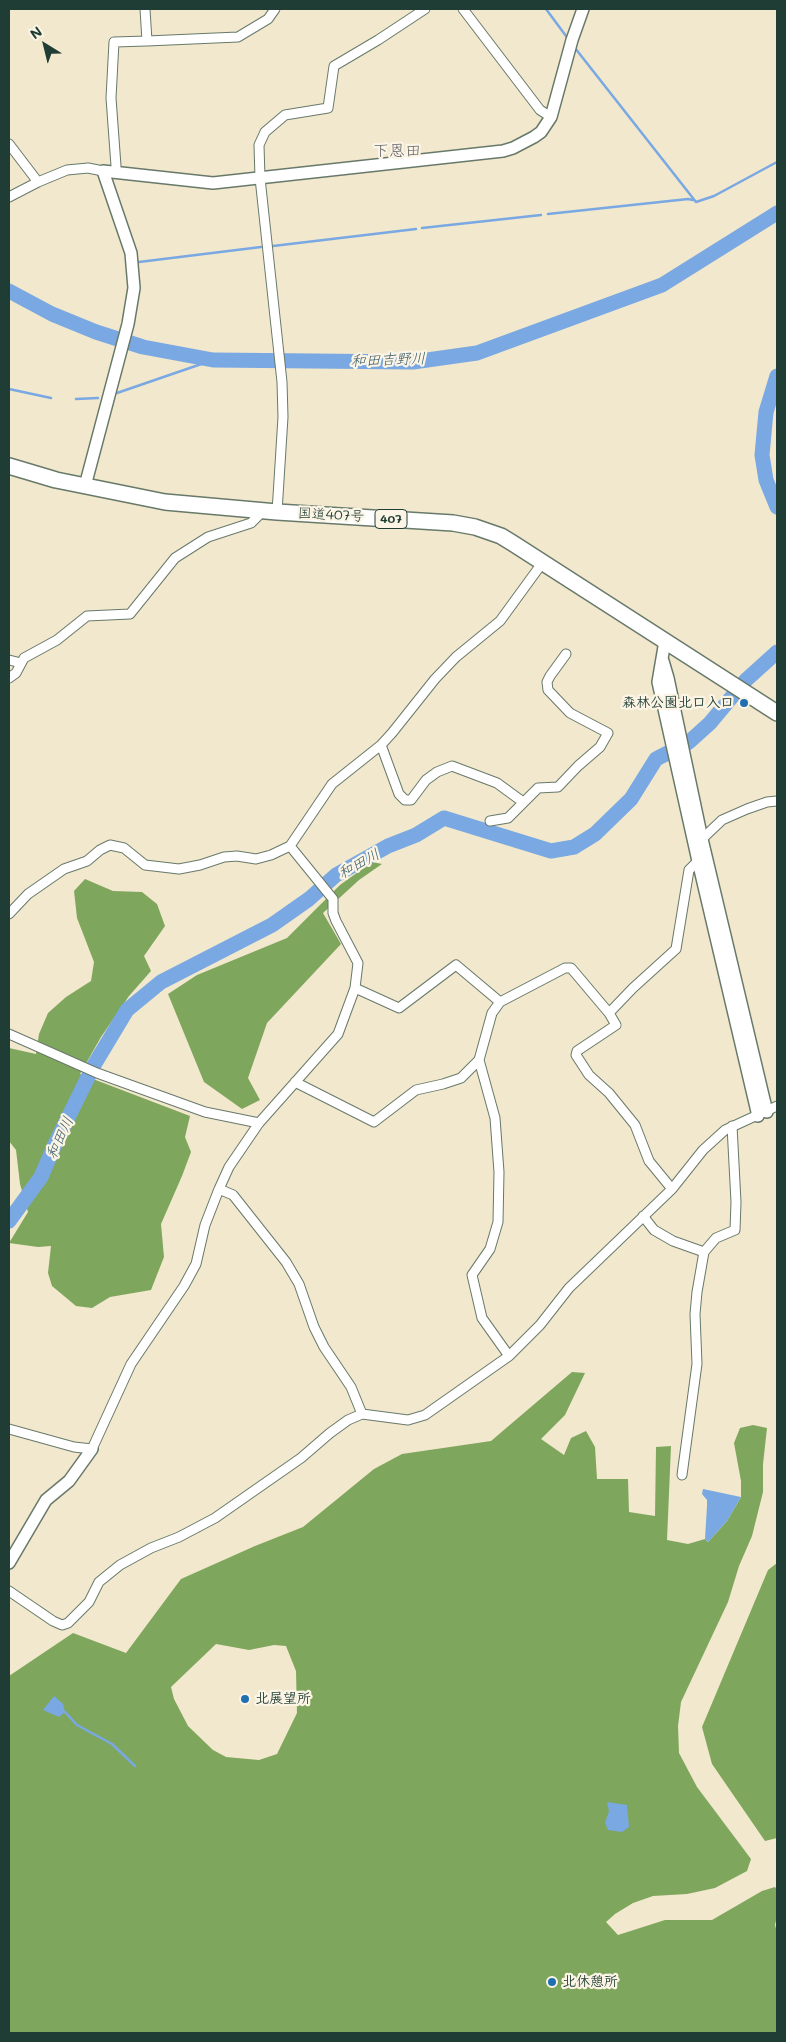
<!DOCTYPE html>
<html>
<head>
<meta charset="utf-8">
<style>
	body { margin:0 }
	#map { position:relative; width:786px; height:2042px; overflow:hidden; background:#f1e8cd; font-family:Mali,sans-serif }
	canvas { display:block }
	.frame { position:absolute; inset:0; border:10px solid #1f3d34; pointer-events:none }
	.north { position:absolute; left:20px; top:20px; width:50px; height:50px; -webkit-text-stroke:4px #fcf5e5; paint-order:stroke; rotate:324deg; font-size:14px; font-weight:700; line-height:20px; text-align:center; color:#1f3d34 }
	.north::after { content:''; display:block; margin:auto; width:18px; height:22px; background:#1f3d34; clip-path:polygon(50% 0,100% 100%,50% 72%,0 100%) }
</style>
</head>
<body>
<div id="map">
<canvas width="786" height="2042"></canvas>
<div class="frame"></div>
<div class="north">N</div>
</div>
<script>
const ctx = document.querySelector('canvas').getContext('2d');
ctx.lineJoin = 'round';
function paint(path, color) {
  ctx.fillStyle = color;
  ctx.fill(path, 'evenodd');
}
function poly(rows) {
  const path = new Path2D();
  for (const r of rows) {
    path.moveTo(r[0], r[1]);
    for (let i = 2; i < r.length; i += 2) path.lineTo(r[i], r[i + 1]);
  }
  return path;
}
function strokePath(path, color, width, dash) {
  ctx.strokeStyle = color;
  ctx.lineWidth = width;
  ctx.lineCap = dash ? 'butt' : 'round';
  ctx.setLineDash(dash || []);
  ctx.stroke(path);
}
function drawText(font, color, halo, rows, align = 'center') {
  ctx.font = font + ' Mali,"Klee One",sans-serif';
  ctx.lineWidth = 4.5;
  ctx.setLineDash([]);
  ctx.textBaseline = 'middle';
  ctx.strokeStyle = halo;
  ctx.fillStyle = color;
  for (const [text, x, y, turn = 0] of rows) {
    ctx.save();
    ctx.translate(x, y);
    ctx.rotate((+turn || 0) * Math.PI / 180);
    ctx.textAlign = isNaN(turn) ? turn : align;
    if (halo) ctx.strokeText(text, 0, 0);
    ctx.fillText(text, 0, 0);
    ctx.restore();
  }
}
const forest = poly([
	[372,862,382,864,359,880,323,913,341,944,267,1023,248,1078,260,1100,242,1109,204,1082,168,994,197,975,287,938,340,885],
	[85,879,113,891,142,892,157,904,165,926,144,956,151,971,129,996,101,1037,80,1074,190,1116,185,1137,191,1152,182,1176,161,1224,164,1257,151,1290,110,1297,92,1308,76,1306,52,1286,48,1273,51,1246,38,1247,9,1243,28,1212,20,1184,16,1150,9,1141,9,1048,36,1054,39,1034,48,1013,66,997,91,981,94,962,77,918,74,891],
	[572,1372,585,1373,565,1415,541,1439,564,1455,571,1438,586,1431,595,1447,597,1479,628,1479,629,1512,655,1516,656,1447,671,1446,667,1540,688,1544,705,1539,708,1542,727,1521,741,1497,741,1481,734,1443,740,1428,753,1425,767,1428,763,1464,763,1492,752,1536,739,1566,728,1602,681,1702,678,1726,679,1753,697,1787,751,1859,747,1871,715,1888,687,1894,653,1896,633,1903,615,1914,606,1922,618,1935,665,1920,712,1920,762,1891,775,1887,777,1890,777,1916,775,1925,777,1932,777,2033,9,2033,9,1676,73,1633,126,1653,181,1579,255,1546,303,1527,374,1469,402,1454,491,1441],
	[216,1644,249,1650,274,1645,286,1646,296,1671,297,1713,277,1754,259,1760,226,1757,213,1750,188,1726,174,1699,171,1687],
	[777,1563,777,1838,765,1841,712,1764,702,1727,768,1570]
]);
const water = poly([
	[703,1489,741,1497,727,1521,708,1542,705,1539,707,1506,707,1500,702,1494],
	[54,1696,63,1704,65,1712,59,1717,43,1710],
	[607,1802,627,1805,629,1827,622,1832,608,1830,605,1823,609,1811]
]);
const stream = poly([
	[546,9,569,40],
	[575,48,696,202,714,196,777,162],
	[548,214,688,199,693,200],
	[422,228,541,215],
	[273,246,416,229],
	[139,262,261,247],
	[9,389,51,398],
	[117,393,213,360],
	[76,399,98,398],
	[65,1712,77,1725,112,1744,135,1766]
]);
const river = poly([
	[9,291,52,314,96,332,143,347,213,360,413,362,477,353,662,285,777,213],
	[777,376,766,412,762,455,766,480,777,507],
	[9,1221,41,1177,56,1142,94,1065,127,1010,161,982,272,925,309,899,336,875,388,846,416,835,444,818,551,851,574,847,595,834,631,799,656,759,689,742,710,723,746,680,777,652]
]);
const minor = poly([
	[145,9,147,41,238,37,268,19,275,9],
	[463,9,540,110,551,117],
	[9,144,38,182],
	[115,172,116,166,111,98,114,42,147,41],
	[9,197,38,182,67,170,88,168,103,171],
	[277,512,283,417,282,382,260,178,259,145,265,132,285,115,328,108,334,66,378,40,425,9],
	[9,660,21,663],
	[9,678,16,673,24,658,57,640,87,616,130,614,175,558,208,537,251,523,258,516,260,510],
	[381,745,399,794,405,800,411,800,426,780,437,772,452,766,497,783,523,802],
	[490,821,508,818,538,788,558,787,578,766,600,747,608,733,570,713,548,690,547,682,550,676,566,654],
	[699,840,702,839,722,820,747,809,767,802,777,801],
	[9,914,28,894,64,869,87,861,100,850,110,845,124,848,145,865,179,869,200,865,224,857,237,856,256,859,271,855,290,846,332,784,381,745,392,733,435,679,456,657,500,621,543,562],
	[355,988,399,1008,456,965,500,1002],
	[609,1013,616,1025,577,1051,576,1055,589,1075,609,1093,635,1125,649,1161,672,1189],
	[9,1034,97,1073,205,1112,259,1123],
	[295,1082,374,1122,416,1090,443,1084,461,1078,479,1060],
	[219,1189,233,1195,286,1262,299,1284,314,1327,324,1347,351,1387,362,1414],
	[643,1216,654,1230,673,1241,704,1252],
	[509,1356,482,1318,472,1275,490,1249,498,1222,499,1172,495,1118,479,1060,492,1013,500,1002,565,968,571,968,609,1013,633,988,676,949,689,870,698,861],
	[9,1429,74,1447,92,1449,131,1364,184,1286,196,1264,205,1225,219,1189,229,1167,259,1123,338,1034,355,988,358,963,336,921,333,913,333,899,290,846],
	[682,1475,697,1364,695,1314,697,1292,704,1252,716,1238,735,1230,736,1202,732,1126],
	[9,1591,53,1621,62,1625,68,1623,89,1602,99,1582,120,1565,151,1548,179,1537,215,1518,301,1458,330,1433,348,1420,362,1414,408,1420,425,1415,509,1356,540,1325,569,1288,672,1189,703,1150,725,1130,777,1106]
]);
const tertiary = poly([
	[85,486,128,324,134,288,131,253,103,171,213,183,503,151,513,148,534,137,541,132,551,117,572,40,583,9],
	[665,641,658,682,698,861,758,1116],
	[663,661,668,678,702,839,767,1112],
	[9,1563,46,1500,69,1481,92,1449]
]);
const trunk = poly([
	[9,466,56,480,165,502,277,512,453,523,475,527,501,536,514,544,777,713]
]);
const markers = [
	[744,703,5,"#1f6fb2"],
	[245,1699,5,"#1f6fb2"],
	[552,1982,5,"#1f6fb2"]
];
const shields = [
	[391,519,32]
];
const shieldNames = [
	["407",391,519]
];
const streetNames = [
	["国道407号",331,515,3]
];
const poiNames = [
	["森林公園北口入口",734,703,"right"],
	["北展望所",255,1699],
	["北休憩所",562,1982]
];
const waterNames = [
	["和田吉野川",388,360,-2],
	["和田川",359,864,-29],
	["和田川",60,1138,-65]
];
const quarterNames = [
	["下恩田",397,151]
];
paint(forest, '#7fa65d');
paint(water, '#79a8e3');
strokePath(stream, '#79a8e3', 2.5);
strokePath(river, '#79a8e3', 15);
strokePath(minor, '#68796a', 11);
strokePath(tertiary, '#68796a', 14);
strokePath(trunk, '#68796a', 18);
strokePath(minor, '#fff', 9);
strokePath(tertiary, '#fff', 11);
strokePath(trunk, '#fff', 15);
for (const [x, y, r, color] of markers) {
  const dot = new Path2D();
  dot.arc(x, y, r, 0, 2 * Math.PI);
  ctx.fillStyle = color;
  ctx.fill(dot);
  strokePath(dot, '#fcf5e5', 2);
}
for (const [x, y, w] of shields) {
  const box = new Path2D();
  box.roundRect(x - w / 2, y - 9.5, w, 19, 4);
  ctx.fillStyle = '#fcf5e5';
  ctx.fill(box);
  strokePath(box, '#1f3d34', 1);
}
drawText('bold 12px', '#1f3d34', null, shieldNames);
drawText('14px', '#1f3d34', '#fcf5e5', streetNames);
drawText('bold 14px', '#1f3d34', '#fcf5e5', poiNames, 'left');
drawText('italic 15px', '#3a5d69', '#fcf5e5', waterNames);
drawText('16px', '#61656a', '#fcf5e5', quarterNames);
</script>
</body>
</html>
